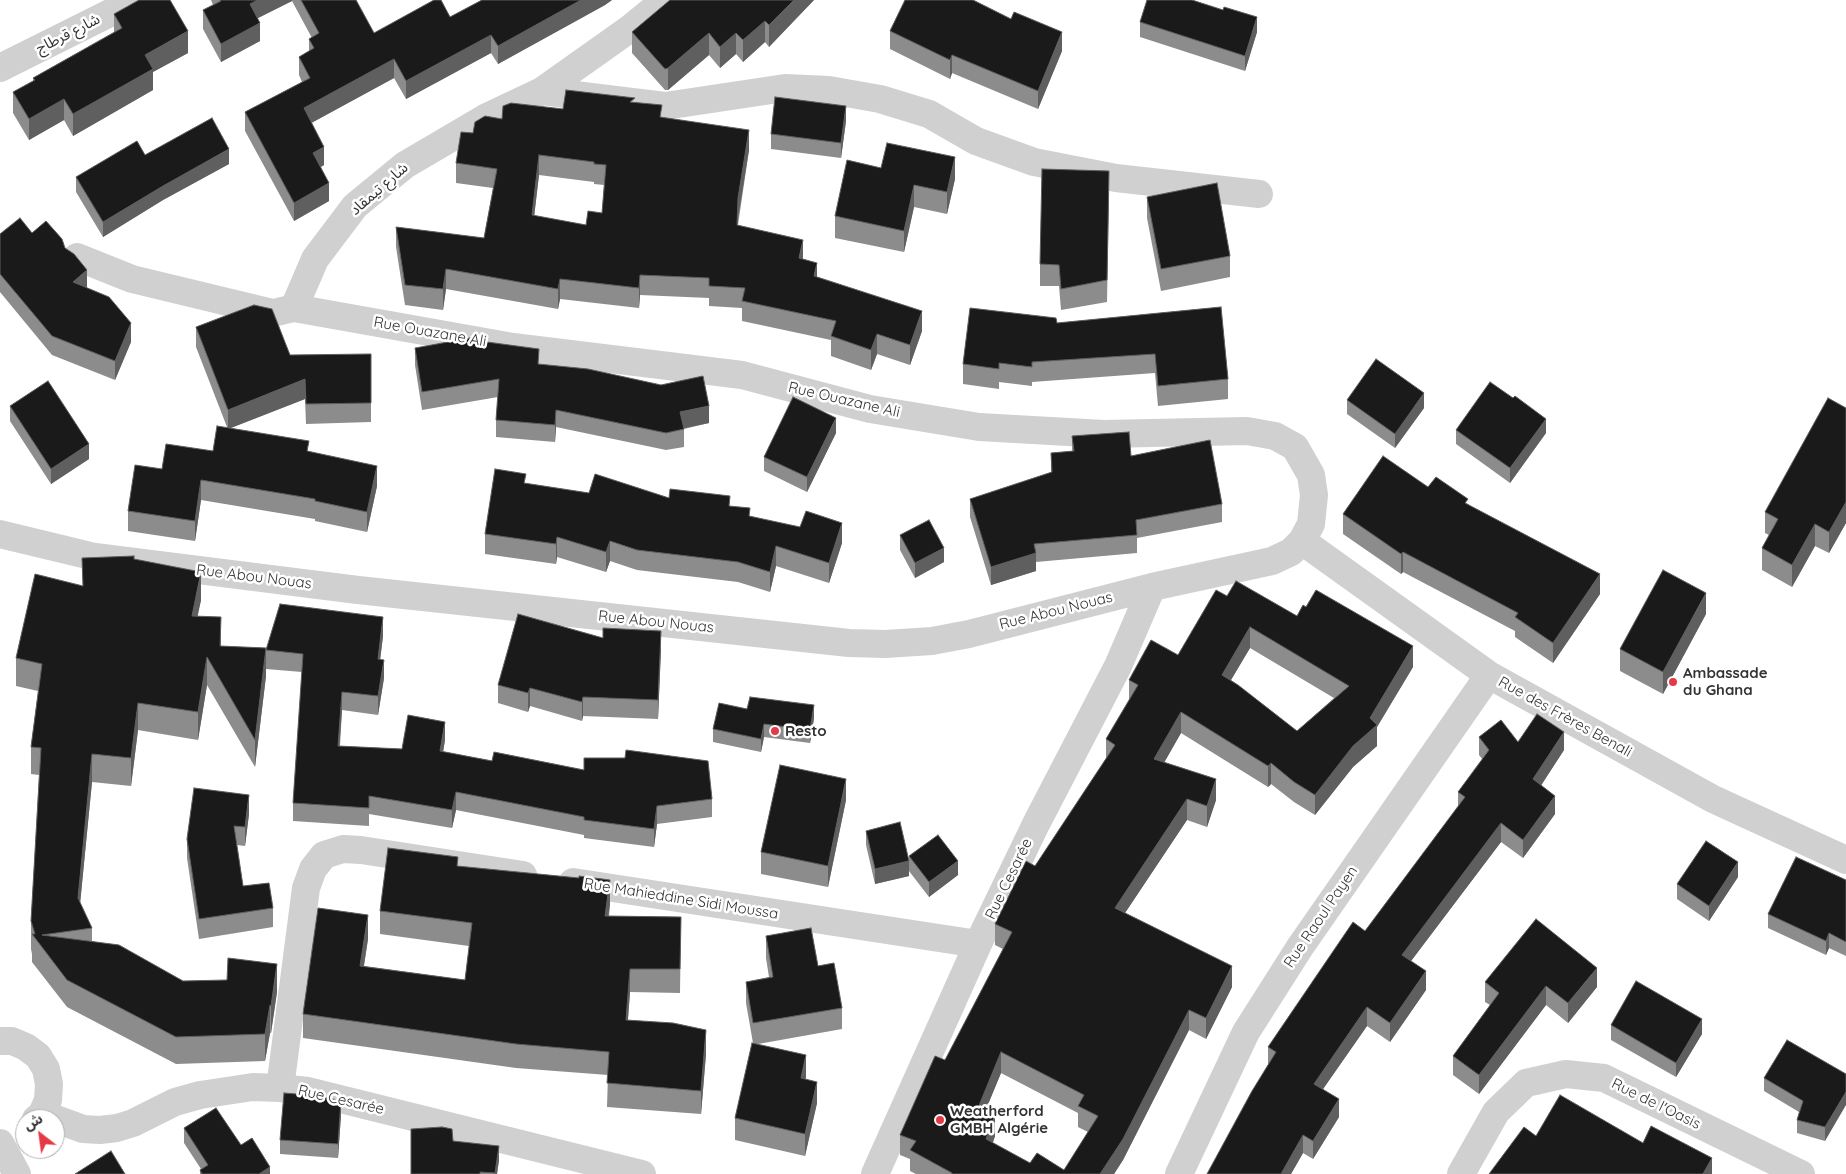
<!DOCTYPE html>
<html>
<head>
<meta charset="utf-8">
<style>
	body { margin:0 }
	#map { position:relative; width:1846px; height:1174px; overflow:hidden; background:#fff; font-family:Quicksand,"Noto Sans Arabic",sans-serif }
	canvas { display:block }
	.north { position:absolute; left:15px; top:1109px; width:50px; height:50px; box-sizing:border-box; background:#fff; border:1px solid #adadad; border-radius:50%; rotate:330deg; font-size:14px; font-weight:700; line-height:20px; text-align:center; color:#333 }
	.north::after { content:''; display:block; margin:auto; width:18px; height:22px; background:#e63946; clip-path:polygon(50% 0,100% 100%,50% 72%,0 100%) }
</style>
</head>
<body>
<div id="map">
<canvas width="1846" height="1174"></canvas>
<div class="north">ش</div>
</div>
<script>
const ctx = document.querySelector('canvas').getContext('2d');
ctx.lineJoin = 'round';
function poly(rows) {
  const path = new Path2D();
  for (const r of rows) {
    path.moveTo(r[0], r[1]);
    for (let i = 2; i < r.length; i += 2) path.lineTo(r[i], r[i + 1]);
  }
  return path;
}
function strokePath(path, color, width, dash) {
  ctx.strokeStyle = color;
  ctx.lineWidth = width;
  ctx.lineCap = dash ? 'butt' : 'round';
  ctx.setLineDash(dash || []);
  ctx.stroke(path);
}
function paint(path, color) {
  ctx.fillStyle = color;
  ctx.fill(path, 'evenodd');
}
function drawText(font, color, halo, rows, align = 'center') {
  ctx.font = font + ' Quicksand,"Noto Sans Arabic",sans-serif';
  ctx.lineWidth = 5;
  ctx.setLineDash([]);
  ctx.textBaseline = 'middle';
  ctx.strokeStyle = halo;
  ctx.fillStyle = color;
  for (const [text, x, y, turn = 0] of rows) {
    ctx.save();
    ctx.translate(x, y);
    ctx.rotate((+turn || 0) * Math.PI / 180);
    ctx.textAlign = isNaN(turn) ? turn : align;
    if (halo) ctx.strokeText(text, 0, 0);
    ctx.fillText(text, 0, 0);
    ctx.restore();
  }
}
const minor = poly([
	[0,68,136,0],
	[542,91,665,106,785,88,829,90,880,99,929,114,976,141,1034,162,1116,178,1259,194],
	[294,308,315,259,355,206,405,165,485,118,542,91,628,30,665,0],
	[0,534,95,557,358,590,849,643,885,644,932,641,969,634,1152,587,1272,561,1291,552,1302,541,1311,524,1314,495,1311,475,1295,447,1275,436,1247,431,1104,434,979,427,870,409,742,375,513,347,294,308,273,313,132,279,77,257],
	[1302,541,1489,675,1713,799,1846,860],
	[573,882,978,944],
	[0,1041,12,1041,26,1047,38,1056,46,1069,49,1084,48,1100,42,1114,36,1119],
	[280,1088,306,888,313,869,324,855,343,849,361,850,523,875],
	[42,1114,83,1129,100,1130,117,1128,133,1123,175,1102,200,1095,253,1087,280,1088,308,1091,642,1174],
	[0,1143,17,1174],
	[875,1174,978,944,1036,824,1118,666,1152,587],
	[1179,1174,1246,1032,1300,947,1489,675],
	[1461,1174,1496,1112,1526,1083,1566,1074,1604,1078,1801,1174]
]);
const wall = poly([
	[211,0,356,0,374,33,450,17,482,0,612,0,605,5,498,64,491,53,406,99,394,78,311,123,324,165,321,167,329,201,294,221,245,131,245,112,302,82,299,75,299,57,309,51,309,39,312,38,292,1,258,18,260,41,221,62,203,29,203,10,213,5],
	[670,0,814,0,769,47,765,42,743,62,736,54,720,68,709,55,668,90,665,90,632,53,632,32],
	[114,14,188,53,153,72,153,90,73,136,64,120,29,140,13,113,13,92,33,81,33,78,114,32],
	[1140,22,1257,32,1245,71,1140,37],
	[890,31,1062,51,1038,109,952,73,950,79,890,49],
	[635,102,662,117,749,150,738,225,803,259,817,277,922,331,910,365,877,354,871,370,831,356,831,340,742,321,742,308,709,306,709,298,640,295,639,308,560,299,558,309,446,289,443,310,405,305,396,247,396,227,484,238,493,188,456,183,456,163,473,133,502,119,563,109],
	[539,175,594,182,594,184,604,185,602,213,586,225,534,216],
	[846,121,841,158,771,149,771,134],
	[145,155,229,164,163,200,103,237,76,192,76,177],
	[881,168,955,179,947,214,914,207,904,252,835,238,835,216],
	[1109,192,1107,302,1061,310,1059,286,1040,286,1040,264],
	[1147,197,1230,256,1230,277,1161,291,1147,218],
	[32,233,65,248,87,288,131,342,115,380,52,355,0,292,0,234],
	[1221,307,1228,379,1228,399,1158,406,1155,373,1032,382,1032,386,999,382,999,389,963,384,963,364,1057,323],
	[196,327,290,355,371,403,371,422,306,424,305,399,231,428,309,451,377,486,367,532,315,521,315,519,201,500,195,541,128,531,128,511,162,469,213,451,227,427,196,347],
	[415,348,539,365,709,423,684,429,684,447,666,450,556,427,555,442,496,437,496,420,498,397,422,410,415,365],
	[1513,398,1546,433,1510,483,1456,444,1456,430],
	[1347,400,1424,408,1395,448,1347,414],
	[10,406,89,459,51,484,10,421],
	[1846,408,1846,523,1829,553,1815,546,1792,587,1762,570,1762,548,1769,535,1765,533,1765,512],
	[836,433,807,492,764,471,764,457],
	[1072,436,1131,456,1222,504,1222,522,1137,538,1137,553,1036,562,1036,571,991,585,970,517,970,499,1051,473,1051,453,1072,451],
	[526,484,589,493,669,498,730,506,750,516,842,543,829,583,776,566,770,592,738,582,637,570,610,561,606,572,557,557,556,564,485,554,485,534],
	[1428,487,1468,504,1600,594,1553,663,1515,637,1515,631,1403,572,1401,574,1343,534,1343,514],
	[900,535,944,562,915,578,900,550],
	[82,558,134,559,201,600,197,616,221,646,266,648,383,636,380,659,384,678,378,715,342,710,340,746,402,749,445,740,443,752,712,799,712,817,657,824,654,847,584,838,584,835,456,810,452,828,369,814,369,826,293,821,293,803,302,672,266,669,266,676,255,767,207,685,198,740,138,730,131,786,92,782,80,903,92,928,92,941,183,981,277,992,271,1033,270,1033,265,1061,176,1064,67,1007,32,962,32,954,31,949,31,921,39,775,31,774,31,747,38,691,16,686,16,658,83,586],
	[1227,596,1297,616,1413,667,1377,727,1377,746,1353,767,1315,815,1294,802,1271,784,1268,787,1181,733,1164,763,1216,800,1207,827,1187,820,1125,913,1232,987,1206,1039,1189,1030,1123,1160,1114,1174,916,1174,910,1171,910,1159,900,1155,900,1135,945,1060,1003,949,995,945,995,924,1035,866,1106,759,1106,739,1129,700,1129,680,1178,655],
	[1250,648,1334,698,1297,731,1231,680],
	[1001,1073,1078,1113,1078,1127,1088,1132,1064,1170,1030,1163,993,1143,995,1136,985,1111],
	[1706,614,1663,694,1620,671,1620,649],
	[603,638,661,649,658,719,583,716,582,721,530,706,528,712,498,703,498,685],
	[747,709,814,718,810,743,764,737,761,752,713,742,713,729],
	[1479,737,1518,742,1564,750,1541,785,1555,814,1523,858,1501,842,1411,961,1426,990,1390,1042,1367,1026,1323,1089,1339,1117,1313,1159,1303,1153,1291,1174,1207,1174,1268,1065,1268,1047,1365,931,1458,807,1458,792,1483,760,1479,755],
	[846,800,828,887,761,874,761,852],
	[249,814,245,846,237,845,243,886,273,908,273,927,199,939,187,858,187,839],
	[866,831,909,876,875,884,866,845],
	[909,856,958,875,929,897,909,871],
	[458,866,610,904,609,916,681,917,680,993,630,992,628,1020,706,1054,701,1114,607,1107,608,1075,516,1068,303,1038,303,1014,368,939,364,966,465,980,469,946,380,934,380,911],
	[1738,877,1709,921,1677,899,1677,884],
	[1846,880,1846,956,1829,948,1826,955,1768,928,1768,914],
	[766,936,818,966,842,1008,842,1029,758,1044,806,1077,806,1079,817,1103,805,1156,735,1140,735,1118,753,1043,746,1003,746,982,769,977,766,958],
	[1485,982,1597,987,1568,1023,1546,1005,1479,1094,1453,1075,1453,1056,1490,1005,1485,1002],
	[1611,1025,1702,1034,1676,1077,1611,1040],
	[1846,1074,1825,1141,1797,1133,1797,1120,1799,1112,1764,1091,1764,1078],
	[341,1115,338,1158,280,1154,280,1140],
	[184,1128,241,1145,270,1174,200,1174,200,1170,201,1169,184,1143],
	[453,1141,499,1160,497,1174,411,1174]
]);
const shadedWall = poly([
	[258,0,292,0,292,1,250,22,250,4],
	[581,0,612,0,605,5,498,64,498,46],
	[794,0,814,0,769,47,769,25],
	[1257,17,1257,32,1245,71,1245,56],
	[765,21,765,42,743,62,743,40],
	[260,23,260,41,221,62,221,44],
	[188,31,188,53,153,72,153,90,73,136,73,114,145,55],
	[1062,32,1062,51,1038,109,1038,91],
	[709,33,709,55,668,90,668,68],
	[736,33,736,54,720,68,720,47],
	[491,35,491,53,406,99,406,81],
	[952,55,952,73,950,79,950,60],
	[394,59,394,78,304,127,304,108],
	[64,99,64,120,29,140,29,119],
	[846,106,846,121,841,158,841,143],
	[749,130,749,150,738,218,737,245,737,225,738,198],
	[324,147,324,165,313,171,313,153],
	[229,149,229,164,163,200,103,237,103,222,163,186],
	[539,155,539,175,532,235,532,215],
	[955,157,955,179,947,214,947,192],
	[329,183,329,201,294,221,294,203],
	[914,185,914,207,904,252,904,231],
	[803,240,803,260,799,258],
	[817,263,817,283,814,276],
	[446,269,446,289,443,310,443,289],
	[87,270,87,289,73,282],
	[640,275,640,295,639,308,639,288],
	[560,279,560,299,558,309,558,289],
	[922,311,922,331,910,365,910,345],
	[131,323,131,342,115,380,115,361],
	[877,334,877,354,871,370,871,350],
	[305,379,305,399,228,429,228,410],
	[1424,393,1424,408,1395,448,1395,434],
	[709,406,709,423,680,429,680,412],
	[556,410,556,427,555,442,555,425],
	[836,418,836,433,807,492,807,477],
	[1546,419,1546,433,1510,483,1510,468],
	[89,444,89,459,51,484,51,469],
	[377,466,377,486,367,532,367,512],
	[201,480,201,500,195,541,195,521],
	[1846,502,1846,523,1829,553,1829,532],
	[842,523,842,543,829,583,829,563],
	[1815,524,1815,546,1792,587,1792,565],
	[557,537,557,557,556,564,556,544],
	[610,541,610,561,606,572,606,552],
	[776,546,776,566,770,592,770,572],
	[944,548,944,562,915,578,915,563],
	[1403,552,1403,572,1401,574,1401,554],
	[1036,553,1036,571,991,585,991,567],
	[201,572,201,600,192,644,192,616],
	[1600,574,1600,594,1553,663,1553,643],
	[1706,593,1706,614,1663,694,1663,672],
	[221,617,221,645,220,674,220,646],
	[383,617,383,636,378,678,378,659],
	[1250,627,1250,648,1222,695,1222,675],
	[661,631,661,649,658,719,658,700],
	[1413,646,1413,667,1377,727,1377,746,1353,767,1315,815,1315,795,1370,718],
	[266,648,266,676,255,767,255,740],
	[207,657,207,685,198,740,198,712],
	[384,660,384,678,378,715,378,696],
	[530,688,530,706,528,712,528,693],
	[342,692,342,710,338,765,338,746],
	[583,697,583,716,582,721,582,702],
	[138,703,138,730,131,786,131,758],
	[814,705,814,718,810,743,810,730],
	[1181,712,1181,733,1154,780,1154,759],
	[445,722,445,740,440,770,440,751],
	[764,724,764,737,761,752,761,739],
	[1564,732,1564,750,1533,798,1533,779],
	[92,754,92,782,78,925,78,898],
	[1271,763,1271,784,1268,787,1268,766],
	[846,779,846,800,828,887,828,866],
	[1216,779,1216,800,1207,827,1207,806],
	[456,792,456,810,452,828,452,810],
	[249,795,249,814,245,846,245,827],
	[1555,796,1555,814,1523,858,1523,840],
	[1187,799,1187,820,1115,928,1115,908],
	[657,806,657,824,654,847,654,829],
	[1501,823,1501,842,1402,973,1402,955],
	[909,861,909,876,875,884,875,869],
	[958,861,958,875,929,897,929,882],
	[1738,862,1738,877,1709,921,1709,906],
	[610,880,610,904,605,939,605,916],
	[368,915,368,939,360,990,360,966],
	[1829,933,1829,948,1826,955,1826,941],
	[277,964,277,992,271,1033,271,1006],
	[1232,966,1232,987,1206,1039,1206,1018],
	[1597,968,1597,987,1568,1023,1568,1003],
	[630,969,630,992,626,1043,626,1020],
	[1426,971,1426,990,1390,1042,1390,1023],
	[1546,986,1546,1005,1479,1094,1479,1075],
	[270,1005,270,1033,265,1061,265,1034],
	[1367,1007,1367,1026,1314,1102,1314,1084],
	[1189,1010,1189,1030,1123,1160,1114,1174,1100,1174],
	[1702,1019,1702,1034,1676,1077,1676,1063],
	[706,1030,706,1054,701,1114,701,1091],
	[1001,1052,1001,1073,978,1129,978,1108],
	[806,1055,806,1077,801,1100,801,1078],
	[817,1082,817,1103,805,1156,805,1134],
	[1846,1092,1846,1105,1825,1141,1825,1127],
	[1339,1099,1339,1117,1313,1159,1313,1141],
	[341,1101,341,1115,338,1158,338,1144],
	[995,1115,995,1136,986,1160,986,1139],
	[1303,1135,1303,1153,1291,1174,1281,1174],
	[499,1146,499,1160,497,1174,495,1174],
	[1712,1158,1712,1174,1703,1174],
	[270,1167,270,1174,259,1174]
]);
const building = poly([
	[139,0,170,0,188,31,145,55,153,69,73,114,64,99,29,119,13,92,35,80,33,78,122,28,114,14,139,0],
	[220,0,258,0,250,4,260,23,221,44,203,10,221,1,220,0],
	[301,0,356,0,374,33,434,0,441,0,450,17,482,0,581,0,498,46,491,35,406,81,394,59,304,108,324,147,313,153,329,183,294,203,245,112,310,78,299,57,314,48,309,39,319,33,301,0],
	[670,0,794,0,769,25,765,21,743,40,736,33,720,47,709,33,668,68,665,69,632,32,670,0],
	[905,0,973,0,1011,19,1014,12,1062,32,1038,91,952,55,950,60,890,31,905,0],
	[1147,0,1192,0,1223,10,1224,7,1257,17,1245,56,1140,22,1147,0],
	[566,90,635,98,630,102,662,105,660,117,749,130,738,198,737,225,803,240,799,258,817,263,814,276,922,311,910,345,877,334,871,350,831,336,836,321,742,301,745,288,709,286,709,278,640,275,639,288,560,279,558,289,446,269,443,289,405,285,396,227,484,238,497,169,456,163,461,132,473,133,475,122,485,116,502,119,503,106,511,103,563,109,566,90],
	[539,155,594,162,594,164,606,165,602,213,588,211,586,225,532,215,539,155],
	[775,97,846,106,841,143,771,134,775,97],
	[212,118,229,149,163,186,103,222,76,177,137,141,145,155,212,118],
	[887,143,955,157,947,192,914,185,904,231,835,216,847,160,881,168,887,143],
	[1042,169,1109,171,1107,280,1061,289,1059,265,1040,264,1042,169],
	[1217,183,1230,256,1161,269,1147,197,1217,183],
	[20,218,32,233,46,221,62,239,65,248,74,254,87,270,73,282,109,297,131,323,115,361,52,336,0,274,0,234,20,218],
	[254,305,272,309,290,355,371,354,371,403,306,404,305,379,228,410,196,327,254,305],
	[1221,307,1228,379,1158,386,1155,354,1032,362,1032,367,999,363,999,369,963,364,970,308,1056,318,1057,323,1221,307],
	[470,338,487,342,539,349,538,364,588,369,661,385,703,376,709,406,680,412,684,429,666,433,556,410,555,425,496,420,499,379,422,392,415,348,470,338],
	[1376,359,1424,393,1395,434,1347,400,1376,359],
	[48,381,89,444,51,469,10,406,48,381],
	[1490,382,1513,398,1515,396,1546,419,1510,468,1456,430,1490,382],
	[793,397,836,418,807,477,764,457,793,397],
	[1828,398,1846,408,1846,502,1829,532,1815,524,1792,565,1762,548,1778,519,1765,512,1828,398],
	[217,426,309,441,307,451,377,466,367,512,315,501,315,499,201,480,195,521,128,511,135,465,162,469,166,444,213,451,217,426],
	[1129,432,1131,456,1210,440,1222,504,1136,520,1137,535,1034,544,1036,553,991,567,970,499,1052,472,1051,453,1074,451,1072,436,1129,432],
	[1383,456,1428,487,1436,477,1468,499,1465,503,1600,574,1553,643,1515,617,1518,613,1403,552,1401,554,1343,514,1383,456],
	[495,469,526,474,524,483,589,493,595,474,669,498,670,489,730,496,729,506,750,508,749,516,800,527,806,511,842,523,829,563,776,546,770,572,738,562,637,550,610,541,606,552,557,537,556,544,485,534,495,469],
	[929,520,944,548,915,563,900,535,929,520],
	[134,556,134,559,201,572,192,616,221,617,220,646,266,648,255,740,207,657,198,712,138,703,131,758,92,754,78,898,92,928,42,935,119,945,183,981,227,980,228,958,277,964,271,1006,270,1005,265,1034,176,1037,67,980,32,934,35,934,31,921,41,748,31,747,42,664,16,658,35,574,83,586,82,558,134,556],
	[1663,570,1706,593,1663,672,1620,649,1663,570],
	[1236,581,1297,616,1303,605,1306,607,1316,590,1413,646,1370,718,1377,725,1353,746,1315,795,1294,782,1271,763,1268,766,1181,712,1154,759,1216,779,1207,806,1187,799,1115,908,1232,966,1206,1018,1189,1010,1123,1139,1100,1174,952,1174,952,1173,910,1150,916,1141,900,1135,935,1056,945,1060,1012,932,995,924,1026,861,1035,866,1115,745,1106,739,1138,685,1129,680,1151,640,1178,655,1216,590,1227,596,1236,581],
	[1250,627,1349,686,1297,731,1238,685,1222,675,1250,627],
	[1001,1052,1084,1095,1078,1106,1098,1116,1064,1170,1037,1153,1030,1163,986,1139,995,1115,978,1108,1001,1052],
	[280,604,383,617,378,659,384,660,378,696,342,692,338,746,402,749,408,715,445,722,440,751,492,761,494,752,584,770,584,758,625,758,626,750,708,761,712,799,657,806,654,829,584,820,584,817,456,792,452,810,369,796,369,808,293,803,303,654,266,650,280,604],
	[518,614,603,638,603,628,661,631,658,700,583,697,582,702,530,688,528,693,498,685,518,614],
	[750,697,814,705,810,730,764,724,761,739,713,729,719,703,747,709,750,697],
	[1537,714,1564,732,1533,779,1555,796,1523,840,1501,823,1402,955,1426,971,1390,1023,1367,1007,1314,1084,1339,1099,1313,1141,1303,1135,1281,1174,1207,1174,1252,1091,1276,1052,1268,1047,1353,922,1365,931,1465,797,1458,792,1489,750,1479,737,1501,720,1518,742,1537,714],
	[780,765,846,779,828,866,761,852,780,765],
	[194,788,249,795,245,827,234,826,243,886,269,883,273,908,199,919,187,839,194,788],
	[900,822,909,861,875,869,866,831,900,822],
	[938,835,958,861,929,882,909,856,938,835],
	[1706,841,1738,862,1709,906,1677,884,1706,841],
	[388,848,458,857,457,866,579,878,579,876,610,880,605,916,681,917,680,969,630,969,626,1020,673,1023,706,1030,701,1091,607,1083,609,1052,516,1044,303,1014,318,908,368,915,360,966,465,980,472,923,380,911,388,848],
	[1796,857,1846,880,1846,942,1829,933,1826,941,1768,914,1796,857],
	[1536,919,1597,968,1568,1003,1546,986,1479,1075,1453,1056,1499,993,1485,982,1536,919],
	[811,928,818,966,834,963,842,1008,753,1023,746,982,773,977,766,936,811,928],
	[1636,981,1702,1019,1676,1063,1611,1025,1636,981],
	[1787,1040,1846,1074,1846,1092,1825,1127,1797,1120,1803,1101,1764,1078,1787,1040],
	[752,1043,806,1055,801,1078,817,1082,805,1134,735,1118,752,1043],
	[284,1093,321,1096,341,1101,338,1144,280,1140,284,1093],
	[1560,1095,1643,1143,1651,1126,1712,1158,1703,1174,1489,1174,1524,1127,1536,1136,1560,1095],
	[216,1108,241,1145,252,1138,270,1167,259,1174,202,1174,200,1170,208,1165,184,1128,216,1108],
	[442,1127,452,1129,453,1141,499,1146,495,1173,480,1172,480,1174,411,1174,411,1129,442,1127],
	[111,1151,125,1174,75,1174,111,1151]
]);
const markers = [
	[1673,682,5,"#e63946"],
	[775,731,5,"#e63946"],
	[940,1120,5,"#e63946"]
];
const streetNames = [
	["شارع قرطاج",68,34,-27],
	["شارع تيمقاد",379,189,-41],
	["Rue Ouazane Ali",430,332,10],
	["Rue Ouazane Ali",844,400,13],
	["Rue Abou Nouas",254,577,7],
	["Rue Abou Nouas",1056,611,-14],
	["Rue Abou Nouas",656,622,6],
	["Rue des Frères Benali",1565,717,29],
	["Rue Cesarée",1009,879,-64],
	["Rue Mahieddine Sidi Moussa",681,899,9],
	["Rue Raoul Payen",1321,917,-56],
	["Rue Cesarée",341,1100,13],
	["Rue de l'Oasis",1656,1104,26]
];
const poiNames = [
	["Ambassade",1683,673],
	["du Ghana",1683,690],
	["Resto",785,731],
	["Weatherford",950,1111],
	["GMBH Algérie",950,1128]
];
strokePath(minor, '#d0d0d0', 28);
paint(wall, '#8c8c8c');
paint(shadedWall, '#5f5f5f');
paint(building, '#1a1a1a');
strokePath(building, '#5f5f5f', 1);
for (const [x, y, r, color] of markers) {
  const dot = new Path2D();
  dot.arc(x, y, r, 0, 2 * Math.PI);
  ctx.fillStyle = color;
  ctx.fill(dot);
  strokePath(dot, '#fff', 2);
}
drawText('15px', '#333', '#fff', streetNames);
drawText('bold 15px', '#333', '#fff', poiNames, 'left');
</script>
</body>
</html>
